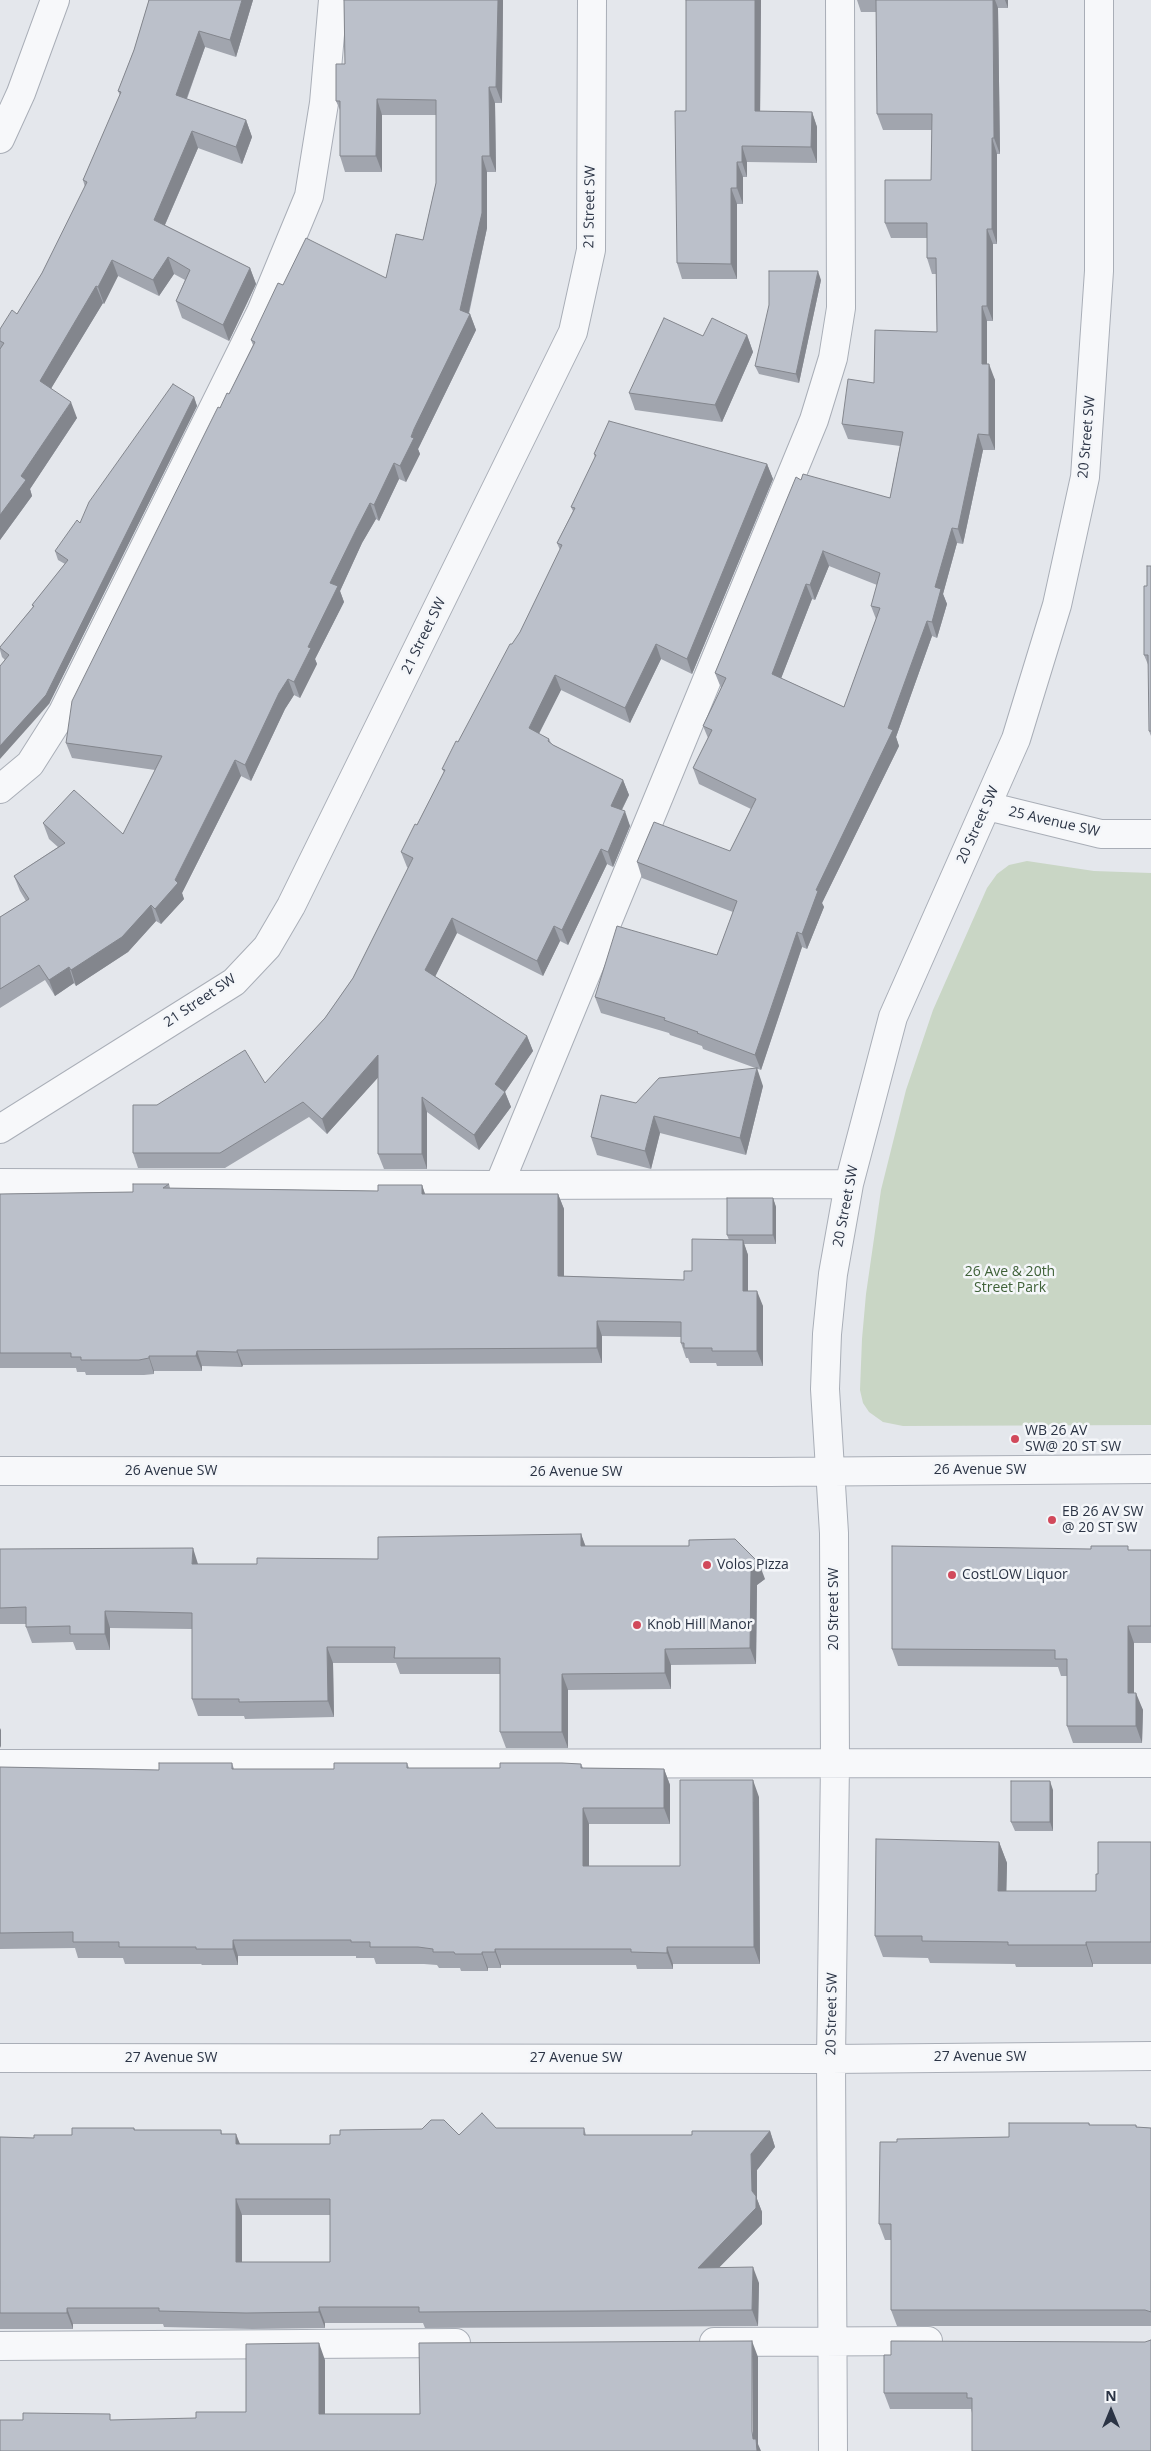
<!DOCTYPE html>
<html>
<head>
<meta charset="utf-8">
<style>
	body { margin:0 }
	#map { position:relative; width:1151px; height:2451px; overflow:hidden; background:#e4e7ec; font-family:"Open Sans",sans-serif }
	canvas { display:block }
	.north { position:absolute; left:1086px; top:2386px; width:50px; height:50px; -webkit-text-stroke:4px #f4f6f9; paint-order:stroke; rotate:0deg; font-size:14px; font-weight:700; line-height:20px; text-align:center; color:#2b3445 }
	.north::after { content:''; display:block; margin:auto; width:18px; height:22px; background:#2b3445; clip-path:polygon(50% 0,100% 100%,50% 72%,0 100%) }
</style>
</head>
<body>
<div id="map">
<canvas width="1151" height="2451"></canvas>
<div class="north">N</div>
</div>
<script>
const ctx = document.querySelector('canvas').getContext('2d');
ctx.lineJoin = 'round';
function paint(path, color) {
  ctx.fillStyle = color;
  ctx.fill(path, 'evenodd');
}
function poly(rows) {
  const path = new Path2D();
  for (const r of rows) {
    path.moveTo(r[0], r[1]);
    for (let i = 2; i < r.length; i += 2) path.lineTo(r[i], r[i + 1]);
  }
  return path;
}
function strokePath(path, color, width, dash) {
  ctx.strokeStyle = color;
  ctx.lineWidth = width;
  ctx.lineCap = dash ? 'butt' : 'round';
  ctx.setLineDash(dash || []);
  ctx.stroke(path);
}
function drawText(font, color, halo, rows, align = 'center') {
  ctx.font = font + ' "Open Sans",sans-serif';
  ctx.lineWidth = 5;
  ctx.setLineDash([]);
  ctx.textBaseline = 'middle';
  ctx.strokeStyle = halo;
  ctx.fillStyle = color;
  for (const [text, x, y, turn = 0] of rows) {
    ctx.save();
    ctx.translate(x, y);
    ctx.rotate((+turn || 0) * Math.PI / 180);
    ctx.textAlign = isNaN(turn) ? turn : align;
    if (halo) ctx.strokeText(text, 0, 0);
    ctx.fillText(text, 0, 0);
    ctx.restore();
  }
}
const green = poly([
	[1027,861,1094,871,1151,873,1151,1425,903,1426,883,1422,869,1412,863,1403,860,1390,862,1339,866,1294,881,1190,906,1090,933,1010,987,888,997,874,1009,865]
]);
const minor = poly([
	[0,139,21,93,55,0],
	[0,789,30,764,63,712,261,312,309,196,324,103,333,0],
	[987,806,1101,834,1151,834],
	[0,1129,234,982,267,947,291,906,573,332,591,250,592,0],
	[0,1183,499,1185,814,420,833,358,841,308,840,0],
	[499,1185,849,1184],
	[0,1471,769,1472,1151,1469],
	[0,1764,1151,1763],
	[0,2058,831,2059,1151,2056],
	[714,2342,928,2341],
	[0,2346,456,2343],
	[833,2451,831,2059,835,1763,834,1533,825,1389,827,1334,833,1274,849,1184,893,1017,1016,739,1057,605,1085,477,1099,271,1099,0]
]);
const wall = poly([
	[149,0,253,0,236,57,205,47,187,99,246,120,252,137,242,164,198,148,165,225,250,268,256,284,229,341,182,318,176,301,185,280,174,274,159,296,118,276,104,304,103,303,51,388,77,418,30,489,32,496,0,540,0,329,17,314,42,273,85,187,83,180,120,95,118,91,134,50],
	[344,0,503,0,502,103,495,103,496,172,487,172,487,228,469,314,470,314,476,330,420,445,418,449,420,454,406,482,399,479,379,521,376,519,362,543,340,591,344,602,315,659,317,664,300,698,294,695,285,709,251,781,241,776,182,893,184,899,161,924,156,921,128,952,76,986,74,983,55,996,45,980,0,1008,0,917,26,901,20,891,14,876,58,847,49,839,43,823,123,834,155,770,72,758,66,743,220,408,229,394,253,345,251,340,283,285,386,278,423,240,436,183,436,115,382,115,382,172,345,172,340,156,340,110,336,101,345,64],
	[686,0,761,0,760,111,812,112,817,127,817,163,747,162,747,177,743,177,743,204,737,204,737,279,682,279,677,263,686,111],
	[857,0,1008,0,1008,8,998,8,1000,154,997,154,997,244,993,244,993,321,987,321,987,364,995,380,995,450,983,450,963,544,957,543,943,594,947,604,937,638,932,636,896,737,899,746,822,903,824,907,807,949,802,947,761,1070,703,1049,702,1046,670,1035,669,1033,601,1013,595,997,717,955,733,912,642,878,637,862,730,851,751,809,699,784,693,768,708,738,703,726,721,688,715,673,801,480,890,498,900,446,848,439,842,424,874,383,937,332,936,274,932,274,927,258,927,238,891,238,885,223,931,180,932,130,883,130,877,114,876,12,861,12],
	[829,566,877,585,871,606,876,619,844,707,781,678,812,599,815,600],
	[821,280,799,383,759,374,755,366],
	[747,335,753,352,722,422,635,410,629,393,703,336],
	[194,397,197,406,49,704,2,657,0,650,0,647,33,607,32,605,65,564,58,560,55,551],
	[594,454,767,464,773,479,692,674,661,659,630,723,561,690,539,734,549,739,551,743,553,745,623,780,629,795,622,810,630,826,613,867,607,864,568,945,560,941,543,976,457,933,435,976,527,1036,533,1051,505,1092,511,1107,479,1150,427,1112,427,1169,384,1169,378,1154,378,1077,327,1134,309,1117,225,1168,138,1168,133,1153,157,1105,265,1083,325,1018,353,978,408,868,407,867,401,852,417,825,444,772,442,769,458,742,520,632,560,550,557,543,573,511,571,507,595,458],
	[1151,566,1151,736,1149,731,1149,667,1144,655,1147,586],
	[763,1086,746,1155,660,1133,651,1169,597,1155,591,1137,636,1103],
	[169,1184,170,1188,378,1191,422,1185,425,1194,558,1194,564,1209,564,1276,684,1280,692,1271,729,1240,727,1235,773,1198,776,1207,776,1244,744,1244,748,1255,748,1291,763,1306,763,1366,717,1366,716,1363,690,1363,688,1358,686,1358,681,1343,681,1337,602,1336,602,1363,243,1365,242,1367,202,1366,202,1371,154,1371,154,1374,144,1375,86,1375,85,1372,77,1372,76,1368,0,1368,0,1194,133,1192],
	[581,1534,585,1546,765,1579,757,1585,756,1664,671,1665,671,1689,568,1690,568,1748,506,1748,500,1732,500,1674,400,1674,396,1663,333,1663,334,1717,245,1719,244,1716,198,1716,192,1699,192,1629,110,1628,110,1650,76,1650,73,1642,32,1643,26,1627,26,1624,0,1624,0,1549,198,1564,257,1564,378,1559],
	[1129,1550,1151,1550,1151,1643,1134,1643,1134,1693,1143,1710,1142,1743,1073,1743,1067,1726,1067,1676,1061,1676,1058,1667,898,1666,892,1649],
	[232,1763,234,1769,334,1769,407,1763,409,1768,500,1768,581,1764,583,1768,664,1769,670,1785,670,1824,589,1824,589,1866,680,1866,759,1797,760,1964,673,1964,673,1969,637,1969,636,1965,501,1965,501,1968,488,1968,488,1971,461,1971,460,1968,439,1968,437,1965,424,1964,376,1964,374,1958,356,1958,356,1956,238,1956,238,1965,202,1965,201,1964,125,1964,123,1958,78,1958,75,1948,0,1949,0,1767,159,1770],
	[1053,1790,1053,1831,1015,1831,1011,1822],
	[999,1842,1007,1863,1006,1891,1096,1891,1098,1874,1151,1842,1151,1964,1093,1964,1093,1967,1016,1967,1015,1964,930,1963,928,1958,883,1957,875,1936],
	[1089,2123,1090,2125,1136,2125,1137,2127,1151,2128,1151,2326,897,2326,891,2310,891,2240,885,2240,879,2224,897,2142,1009,2137],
	[134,2128,135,2130,221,2130,222,2134,240,2144,330,2144,459,2135,496,2128,584,2128,586,2135,692,2135,770,2131,775,2147,757,2170,757,2199,762,2212,762,2224,719,2267,759,2283,758,2326,425,2328,423,2323,325,2323,325,2328,252,2329,164,2327,163,2324,73,2324,73,2329,0,2329,0,2137,34,2138,72,2135],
	[242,2215,330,2215,330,2262,242,2262],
	[1145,2342,972,2413,971,2409,890,2409,884,2393,891,2355]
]);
const shadedWall = poly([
	[242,0,253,0,236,57,230,40],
	[498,0,503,0,502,103,496,87],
	[755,0,761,0,760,126,755,111],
	[993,0,995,0,998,8,1000,154,994,138],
	[1005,0,1008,0,1008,8],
	[199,31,205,47,182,111,176,95],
	[489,87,495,103,496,172,490,156],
	[377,99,382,115,382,172,376,156],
	[812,112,817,127,817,163,811,147],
	[246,120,252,137,242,164,236,147],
	[192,131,198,148,160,236,154,220],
	[992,138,997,154,997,244,992,229],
	[742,146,747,162,747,177,742,162],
	[482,156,487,172,487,228,467,320,470,314,476,330,420,445,418,449,420,454,406,482,400,466,460,310],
	[737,162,743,177,743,204,737,188],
	[731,188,737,204,737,279,731,264],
	[987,229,993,244,993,321,987,306],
	[168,257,174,274,159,296,153,280],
	[112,260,118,276,104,304,98,287],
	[250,268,256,284,229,341,223,325],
	[818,271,821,280,799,383,796,374],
	[96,286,103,303,46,397,40,381],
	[982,306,987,321,987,379,982,364],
	[747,335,753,352,722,422,715,405],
	[989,364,995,380,995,450,989,435],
	[194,397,197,406,49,704,0,759,0,746],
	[71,402,77,418,30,489,32,496,0,540,0,515,21,476],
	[978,434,983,450,963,544,958,529],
	[394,463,399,479,379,521,374,505],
	[767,464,773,479,692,674,687,659],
	[370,503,376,519,362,543,340,591,344,602,315,659,317,664,300,698,294,682,330,583,357,528],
	[952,528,957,543,943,594,947,604,937,638,932,622,935,587],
	[823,551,829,566,815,600,810,585],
	[806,584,812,599,777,689,772,674],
	[927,621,932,636,896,737,899,746,822,903,824,907,807,949,802,934,816,890,888,728],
	[656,644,661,659,630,723,625,708],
	[555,675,561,690,534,743,529,728],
	[288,679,294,695,285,709,251,781,245,765,279,693],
	[235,760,241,776,182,893,184,899,161,924,155,909,175,880],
	[623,780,629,795,616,821,611,806],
	[625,811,630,826,613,867,608,852],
	[601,849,607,864,568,945,562,930],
	[151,905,156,921,128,952,76,986,71,970],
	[452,918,457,933,431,985,425,970],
	[554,926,560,941,543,976,537,961],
	[797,932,802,947,761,1070,755,1055],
	[69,967,74,983,55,996,49,980],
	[527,1036,533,1051,500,1099,495,1084],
	[378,1055,384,1071,327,1134,322,1119],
	[757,1068,763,1086,746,1155,740,1138],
	[505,1092,511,1107,479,1150,474,1135],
	[422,1097,427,1112,427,1169,422,1154],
	[654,1116,660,1133,651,1169,645,1151],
	[422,1185,427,1200,422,1194],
	[558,1194,564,1209,564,1291,558,1276],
	[773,1198,776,1207,776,1244,773,1235],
	[743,1240,748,1255,748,1306,743,1291],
	[757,1291,763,1306,763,1366,757,1351],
	[597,1321,602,1336,602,1363,597,1348],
	[237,1350,243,1365,242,1367,237,1352],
	[197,1351,202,1366,202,1371,196,1356],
	[149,1356,154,1371,154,1374,149,1358],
	[581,1534,587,1550,581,1546],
	[193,1548,198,1564,192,1564],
	[759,1563,765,1579,757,1585,756,1664,750,1648,751,1569],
	[105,1611,110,1628,110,1650,105,1634],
	[1128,1626,1134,1643,1134,1710,1128,1693],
	[327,1647,333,1663,334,1717,328,1701],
	[665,1649,671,1665,671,1689,665,1673],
	[562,1674,568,1690,568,1748,562,1732],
	[1136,1693,1143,1710,1142,1743,1136,1726],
	[0,1728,1,1730,1,1748,0,1746],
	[664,1769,670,1785,670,1824,664,1808],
	[753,1780,759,1797,760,1964,754,1947],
	[1050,1781,1053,1790,1053,1831,1050,1822],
	[583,1808,589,1824,589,1882,583,1866],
	[999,1842,1007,1863,1006,1912,998,1891],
	[233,1940,238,1956,238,1965,233,1949],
	[1086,1942,1093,1964,1093,1967,1086,1945],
	[667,1947,673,1964,673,1969,667,1953],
	[495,1949,501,1965,501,1968,495,1952],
	[482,1952,488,1968,488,1971,482,1954],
	[770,2131,775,2147,757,2170,757,2199,762,2212,762,2224,703,2284,698,2268,752,2191,751,2154],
	[236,2134,242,2149,236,2144],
	[236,2199,242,2215,242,2278,236,2262],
	[753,2267,759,2283,758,2326,752,2310],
	[319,2307,325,2323,325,2328,319,2312],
	[67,2308,73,2324,73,2329,67,2313],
	[752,2341,758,2357,758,2444,761,2451,757,2451,753,2439],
	[319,2343,325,2360,325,2430,319,2414]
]);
const building = poly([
	[149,0,242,0,230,40,199,31,176,95,246,120,236,147,192,131,154,220,250,268,223,325,176,301,190,270,168,257,153,280,112,260,98,287,96,286,40,381,71,402,21,476,26,480,0,515,0,349,4,343,0,341,0,329,12,310,17,314,42,273,87,182,83,180,121,92,118,91,134,50,149,0],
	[344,0,498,0,496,87,489,87,490,156,482,156,482,213,460,310,470,314,414,429,411,437,414,438,400,466,394,463,374,505,370,503,357,528,330,583,338,586,308,647,311,648,294,682,288,679,279,693,245,765,235,760,175,880,178,883,155,909,151,905,122,937,71,970,69,967,49,980,39,965,0,989,0,917,29,899,14,876,65,843,43,823,74,790,123,834,162,756,66,743,72,701,218,407,220,408,227,393,229,394,255,342,251,340,278,283,283,285,306,238,386,278,396,234,423,240,436,183,436,100,377,99,376,156,340,156,340,101,336,101,336,64,345,64,344,0],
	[686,0,755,0,755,111,812,112,811,147,742,146,742,162,737,162,737,188,731,188,731,264,677,263,675,111,686,111,686,0],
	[876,0,993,0,994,138,992,138,992,229,987,229,987,306,982,306,982,364,989,364,989,435,978,434,958,529,952,528,935,587,941,589,932,622,927,621,888,728,893,730,816,890,818,891,802,934,797,932,755,1055,697,1033,698,1032,664,1020,665,1018,595,997,617,926,717,955,737,901,637,862,654,822,730,851,756,799,693,768,712,730,703,726,726,678,715,673,796,477,801,480,803,474,890,498,903,432,842,424,848,379,874,383,875,330,937,332,936,258,927,258,927,223,885,223,885,180,931,180,932,114,877,114,876,0],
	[823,551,880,573,871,606,880,608,844,707,772,674,806,584,810,585,823,551],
	[769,271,818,271,796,374,755,366,769,305,769,271],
	[664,318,703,336,712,318,747,335,715,405,629,393,664,318],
	[173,384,194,397,46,695,0,746,0,666,9,655,0,648,0,647,34,606,32,605,68,560,55,551,77,520,80,523,89,502,173,384],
	[609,421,767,464,687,659,656,644,625,708,555,675,529,728,549,739,548,741,553,745,623,780,611,806,625,811,608,852,601,849,562,930,554,926,537,961,452,918,425,970,527,1036,495,1084,505,1092,474,1135,422,1097,422,1154,378,1154,378,1055,322,1119,303,1102,220,1153,133,1153,133,1105,157,1105,245,1050,265,1083,325,1018,353,978,413,858,401,852,415,824,417,825,445,770,442,769,456,741,458,742,510,644,512,644,520,632,562,545,557,543,575,508,571,507,596,455,594,454,609,421],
	[1147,566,1151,566,1151,731,1149,731,1148,655,1144,655,1144,586,1147,586,1147,566],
	[757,1068,740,1138,654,1116,645,1151,591,1137,601,1095,636,1103,659,1078,757,1068],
	[133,1184,169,1184,163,1188,378,1191,378,1185,422,1185,422,1194,558,1194,558,1276,684,1280,684,1271,692,1271,692,1239,743,1240,743,1291,757,1291,757,1351,712,1351,712,1348,684,1348,684,1343,681,1343,681,1322,597,1321,597,1348,237,1350,237,1352,197,1351,196,1356,149,1356,149,1358,139,1360,81,1360,81,1357,71,1357,71,1353,0,1353,0,1194,133,1192,133,1184],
	[727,1198,773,1198,773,1235,727,1235,727,1198],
	[581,1534,581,1546,689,1546,689,1540,735,1539,759,1563,751,1569,750,1648,665,1649,665,1673,562,1674,562,1732,500,1732,500,1658,394,1658,395,1647,327,1647,328,1701,239,1702,239,1699,192,1699,192,1613,105,1611,105,1634,70,1634,70,1626,26,1627,26,1607,0,1608,0,1549,193,1548,192,1564,257,1564,257,1558,378,1559,378,1537,581,1534],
	[892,1546,1091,1549,1091,1546,1128,1546,1128,1550,1151,1550,1151,1626,1128,1626,1128,1693,1136,1693,1136,1726,1067,1726,1067,1659,1055,1659,1055,1650,892,1649,892,1546],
	[159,1763,232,1763,232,1769,334,1769,334,1763,407,1763,407,1768,500,1768,500,1763,562,1763,581,1764,581,1768,664,1769,664,1808,583,1808,583,1866,680,1866,680,1780,753,1780,754,1947,667,1947,667,1953,631,1952,631,1949,495,1949,495,1952,482,1952,482,1954,455,1954,454,1952,433,1952,433,1949,418,1947,370,1947,370,1942,351,1942,351,1940,233,1940,233,1949,196,1949,196,1947,119,1947,119,1942,73,1942,73,1932,0,1933,0,1767,159,1770,159,1763],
	[1011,1781,1050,1781,1050,1822,1011,1822,1011,1781],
	[876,1839,999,1842,998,1891,1096,1891,1096,1874,1098,1874,1098,1842,1151,1842,1151,1942,1086,1942,1086,1945,1008,1945,1008,1942,922,1941,922,1936,875,1936,876,1839],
	[482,2113,496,2128,584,2128,584,2135,692,2135,692,2131,770,2131,751,2154,752,2191,756,2196,756,2208,698,2268,753,2267,752,2310,419,2312,419,2307,319,2307,319,2312,246,2313,159,2311,159,2308,67,2308,67,2313,0,2313,0,2137,34,2138,34,2135,72,2135,72,2128,134,2128,134,2130,221,2130,221,2134,236,2134,236,2144,330,2144,330,2135,340,2135,340,2130,422,2129,431,2120,444,2120,459,2135,482,2113],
	[236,2199,330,2199,330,2262,236,2262,236,2199],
	[1009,2123,1089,2123,1089,2125,1136,2125,1136,2127,1151,2128,1151,2312,1145,2310,891,2310,891,2224,879,2224,880,2142,897,2142,897,2139,1009,2137,1009,2123],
	[1151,2340,1151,2451,972,2451,972,2398,967,2398,967,2393,884,2393,884,2355,891,2355,891,2341,1145,2342,1151,2340],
	[752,2341,752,2431,753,2439,756,2439,757,2451,0,2451,0,2420,23,2420,23,2413,110,2414,110,2420,196,2418,196,2412,246,2412,246,2344,319,2343,319,2414,420,2414,419,2343,752,2341]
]);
const markers = [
	[1015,1439,5,"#d1495b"],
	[1052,1520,5,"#d1495b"],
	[707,1565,5,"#d1495b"],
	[952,1575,5,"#d1495b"],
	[637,1625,5,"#d1495b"]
];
const streetNames = [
	["21 Street SW",590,207,-89],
	["20 Street SW",1087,437,-85],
	["21 Street SW",424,636,-64],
	["25 Avenue SW",1054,822,13],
	["20 Street SW",978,825,-66],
	["21 Street SW",200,1001,-34],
	["20 Street SW",846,1206,-79],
	["26 Avenue SW",980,1470],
	["26 Avenue SW",171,1471],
	["26 Avenue SW",576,1472],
	["20 Street SW",834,1609,-90],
	["20 Street SW",832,2014,-89],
	["27 Avenue SW",980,2057],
	["27 Avenue SW",171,2058],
	["27 Avenue SW",576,2058]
];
const parkNames = [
	["26 Ave & 20th",1010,1272],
	["Street Park",1010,1288]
];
const poiNames = [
	["WB 26 AV",1025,1431],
	["SW@ 20 ST SW",1025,1447],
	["EB 26 AV SW",1062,1512],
	["@ 20 ST SW",1062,1528],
	["Volos Pizza",717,1565],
	["CostLOW Liquor",962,1575],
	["Knob Hill Manor",647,1625]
];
paint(green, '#c9d6c5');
strokePath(minor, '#a9aeb7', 30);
strokePath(minor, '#f7f8fa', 28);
paint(wall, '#a1a5ae');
paint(shadedWall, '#83868d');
paint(building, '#bbc0ca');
strokePath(building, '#83868d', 1);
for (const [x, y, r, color] of markers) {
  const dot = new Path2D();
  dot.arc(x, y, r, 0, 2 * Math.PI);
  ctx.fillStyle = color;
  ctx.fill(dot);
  strokePath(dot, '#f4f6f9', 2);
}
drawText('14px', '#2b3445', '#f4f6f9', streetNames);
drawText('14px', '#3f6138', '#f4f6f9', parkNames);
drawText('14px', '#2b3445', '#f4f6f9', poiNames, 'left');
</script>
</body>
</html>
